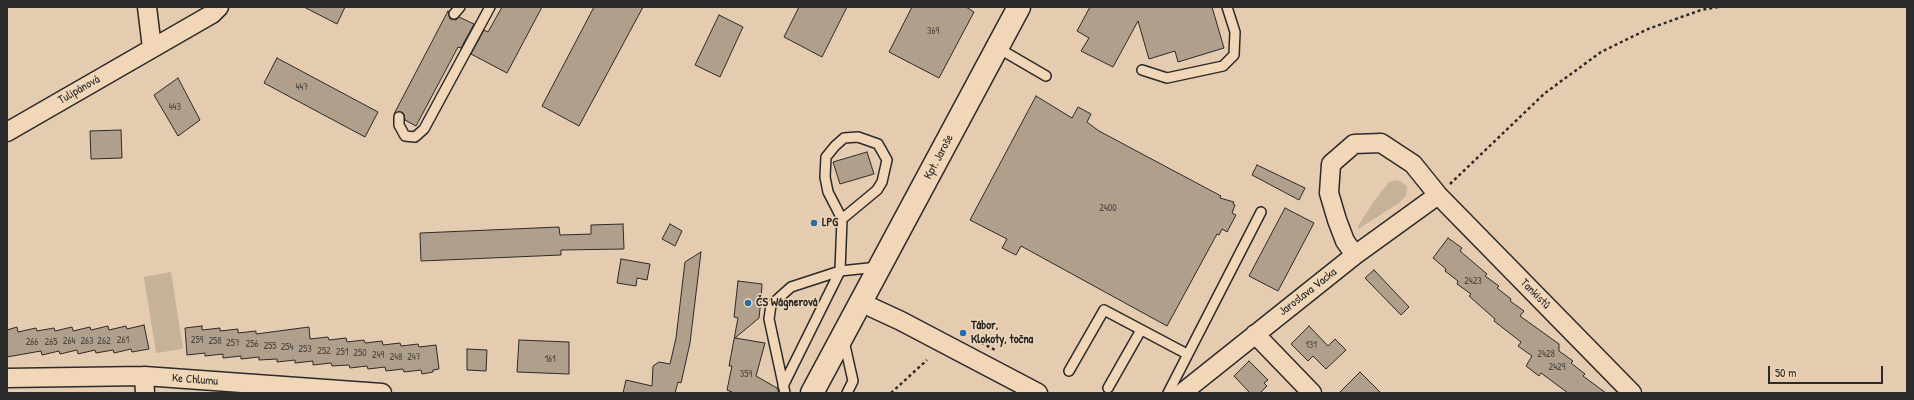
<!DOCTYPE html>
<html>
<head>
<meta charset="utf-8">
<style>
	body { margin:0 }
	#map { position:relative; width:1914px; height:400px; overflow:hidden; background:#e5ccb0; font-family:"Patrick Hand",sans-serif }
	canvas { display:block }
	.frame { position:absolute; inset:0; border:8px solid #2b2b2b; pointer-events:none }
	.scale { position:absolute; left:1768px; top:366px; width:115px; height:18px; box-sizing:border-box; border:2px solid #2b2b2b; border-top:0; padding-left:5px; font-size:12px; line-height:14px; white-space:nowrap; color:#2b2b2b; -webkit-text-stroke:3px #f1d6b8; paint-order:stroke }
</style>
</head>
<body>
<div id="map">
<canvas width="1914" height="400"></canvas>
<div class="frame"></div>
<div class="scale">50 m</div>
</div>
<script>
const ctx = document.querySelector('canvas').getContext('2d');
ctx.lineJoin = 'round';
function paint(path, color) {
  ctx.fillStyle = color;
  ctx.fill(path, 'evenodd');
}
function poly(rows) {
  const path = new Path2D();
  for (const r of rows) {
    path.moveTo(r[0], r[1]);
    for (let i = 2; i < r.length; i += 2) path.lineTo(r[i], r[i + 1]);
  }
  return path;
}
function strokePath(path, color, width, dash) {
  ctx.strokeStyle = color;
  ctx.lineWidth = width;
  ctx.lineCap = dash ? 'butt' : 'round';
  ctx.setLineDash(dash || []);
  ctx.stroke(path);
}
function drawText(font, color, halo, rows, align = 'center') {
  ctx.font = font + ' "Patrick Hand",sans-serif';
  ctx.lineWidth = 3;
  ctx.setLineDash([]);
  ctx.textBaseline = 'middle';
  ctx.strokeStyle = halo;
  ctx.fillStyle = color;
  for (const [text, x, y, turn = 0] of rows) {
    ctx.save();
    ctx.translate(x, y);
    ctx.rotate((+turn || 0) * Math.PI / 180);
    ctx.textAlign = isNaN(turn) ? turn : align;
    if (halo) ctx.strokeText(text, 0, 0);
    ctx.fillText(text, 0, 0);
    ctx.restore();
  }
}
const green = poly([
	[1398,180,1407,186,1406,196,1399,203,1358,229,1358,226,1372,204,1389,182],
	[171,272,183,349,156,353,144,277]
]);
const building = poly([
	[304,7,345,7,337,24,304,7],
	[502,7,542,7,507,73,471,54,484,30,488,32,502,7],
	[594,7,643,7,579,126,542,106,594,7],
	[799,7,847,7,822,57,784,37,799,7],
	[912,7,966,7,974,12,939,78,889,52,912,7],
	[1090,7,1212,7,1224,48,1178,62,1175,51,1149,59,1138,21,1113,67,1081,51,1089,38,1077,31,1090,7],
	[448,11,450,19,456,20,459,17,474,24,461,48,458,47,416,126,405,120,404,114,402,112,394,114,448,11],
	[719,15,743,27,720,77,695,65,719,15],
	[277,58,378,112,365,137,264,83,277,58],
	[178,78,200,120,178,136,154,95,178,78],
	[1036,96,1072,118,1078,107,1091,114,1087,122,1099,131,1221,196,1220,198,1234,202,1233,204,1235,205,1232,213,1236,215,1227,232,1222,229,1219,235,1217,234,1167,326,1021,246,1016,255,1002,248,1007,239,970,220,1036,96],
	[121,130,122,158,91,159,90,131,121,130],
	[867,152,874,174,840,184,833,162,867,152],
	[1257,165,1305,188,1299,200,1252,175,1257,165],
	[1285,208,1314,223,1278,291,1249,276,1285,208],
	[623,224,624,249,561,250,561,255,421,261,420,233,559,227,560,235,591,234,591,225,623,224],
	[670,224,682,231,675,246,662,239,670,224],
	[1448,238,1462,248,1460,251,1487,274,1485,276,1499,286,1497,288,1511,299,1510,301,1524,311,1520,316,1559,344,1559,351,1573,361,1571,363,1585,374,1583,376,1606,393,1568,393,1541,373,1539,376,1526,366,1532,356,1518,346,1521,342,1494,321,1495,319,1469,296,1471,294,1457,284,1458,281,1445,271,1446,269,1433,258,1448,238],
	[701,252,690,343,681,383,678,382,675,393,623,393,626,380,652,386,653,366,659,362,670,364,676,338,685,262,701,252],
	[621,259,650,264,647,280,637,278,636,286,617,283,621,259],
	[1374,270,1409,307,1401,315,1365,278,1374,270],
	[738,281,762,284,761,300,759,318,735,338,765,343,756,376,777,388,779,393,734,393,727,390,732,366,729,366,738,318,734,317,738,281],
	[144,325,149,349,132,352,131,349,114,353,113,350,96,353,95,350,78,354,77,350,60,354,59,351,42,355,41,351,7,357,7,330,17,327,18,332,36,328,37,331,54,328,55,331,72,327,73,331,90,327,91,330,108,326,109,330,126,326,127,329,144,325],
	[202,326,202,330,220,328,220,331,238,329,238,333,256,331,256,334,309,327,310,339,328,337,329,340,346,338,347,342,364,340,365,343,382,341,383,345,400,343,401,346,418,344,419,347,436,345,439,369,433,370,433,372,422,374,421,370,404,372,403,369,386,371,385,367,368,369,367,366,350,368,349,365,332,366,331,363,313,365,313,361,295,363,295,360,277,362,277,359,259,360,259,357,241,359,241,356,223,358,223,354,205,356,205,353,187,355,185,328,202,326],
	[1309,326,1328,346,1335,339,1346,350,1326,369,1313,356,1308,361,1291,344,1309,326],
	[519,340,569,342,569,374,517,372,519,340],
	[467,349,487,350,486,371,467,370,467,349],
	[1249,361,1268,380,1264,383,1267,386,1260,393,1250,393,1234,376,1249,361],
	[1360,372,1381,393,1339,393,1360,372]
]);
const path = poly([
	[1450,184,1545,93,1601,52,1648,29,1701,10,1718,7],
	[976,340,997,351],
	[891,393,927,360]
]);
const lane = poly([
	[454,14,460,7],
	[998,48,1046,76],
	[1142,70,1167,78,1223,66,1234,55,1235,32,1227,7],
	[399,117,399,125,405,136,415,137,424,129,490,7],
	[844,341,853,381,847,393],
	[1069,371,1104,310,1187,354],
	[783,386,840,271,842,219,877,190,882,182,887,160,878,144,858,137,844,138,835,146,826,157,825,177,828,192,842,219],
	[1108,388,1141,330],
	[785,393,769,319,771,305,791,287,840,271,878,267],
	[1168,393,1261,212]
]);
const street = poly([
	[147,7,152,48],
	[7,132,212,14,219,7],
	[1355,255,1345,241,1337,220,1329,193,1331,164,1354,144,1381,143,1413,164,1438,195,1632,393],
	[860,302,901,321,1038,393],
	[1255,334,1312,393],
	[144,376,145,393],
	[7,378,144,376,382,393],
	[1182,393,1355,255,1438,195]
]);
const secondary = poly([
	[812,393,1019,7]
]);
const markers = [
	[814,223,4,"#1f6fb2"],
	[748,303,4,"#1f6fb2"],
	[963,333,4,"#1f6fb2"]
];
const numberNames = [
	["369",933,31],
	["447",302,87],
	["443",175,107],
	["2400",1108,208],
	["2423",1473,281],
	["261",123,340],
	["259",197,340],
	["264",69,341],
	["263",87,341],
	["262",104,341],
	["258",215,341],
	["266",32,342],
	["265",51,342],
	["257",233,343],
	["256",252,344],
	["131",1311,345],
	["255",270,346],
	["254",287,347],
	["253",305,349],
	["252",324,351],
	["251",342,352],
	["250",360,353],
	["2428",1546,354],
	["249",378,355],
	["248",396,357],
	["247",414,357],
	["161",550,359],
	["2429",1557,367],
	["359",746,374]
];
const streetNames = [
	["Tulipánová",79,90,-30],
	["Kpt. Jaroše",939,157,-62],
	["Jaroslava Vacka",1308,292,-38],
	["Tankistů",1535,294,45],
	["Ke Chlumu",195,380,4]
];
const poiNames = [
	["LPG",822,223],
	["ČS Wágnerová",756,303],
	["Tábor,",971,326],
	["Klokoty, točna",971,340]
];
paint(green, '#c6b199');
paint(building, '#b09f8b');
strokePath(building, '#2b2b2b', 1);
strokePath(lane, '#2b2b2b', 12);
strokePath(street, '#2b2b2b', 21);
strokePath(secondary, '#2b2b2b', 25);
strokePath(path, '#2b2b2b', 2.5, [3, 3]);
strokePath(lane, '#f1d6b8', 9);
strokePath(street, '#f1d6b8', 18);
strokePath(secondary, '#f1d6b8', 22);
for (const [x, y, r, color] of markers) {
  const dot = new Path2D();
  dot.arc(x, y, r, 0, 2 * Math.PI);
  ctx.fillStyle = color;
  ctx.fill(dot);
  strokePath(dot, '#f1d6b8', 1.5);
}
drawText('10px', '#4c4843', null, numberNames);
drawText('12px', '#2b2b2b', '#f1d6b8', streetNames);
drawText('bold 12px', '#2b2b2b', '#f1d6b8', poiNames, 'left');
</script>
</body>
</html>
